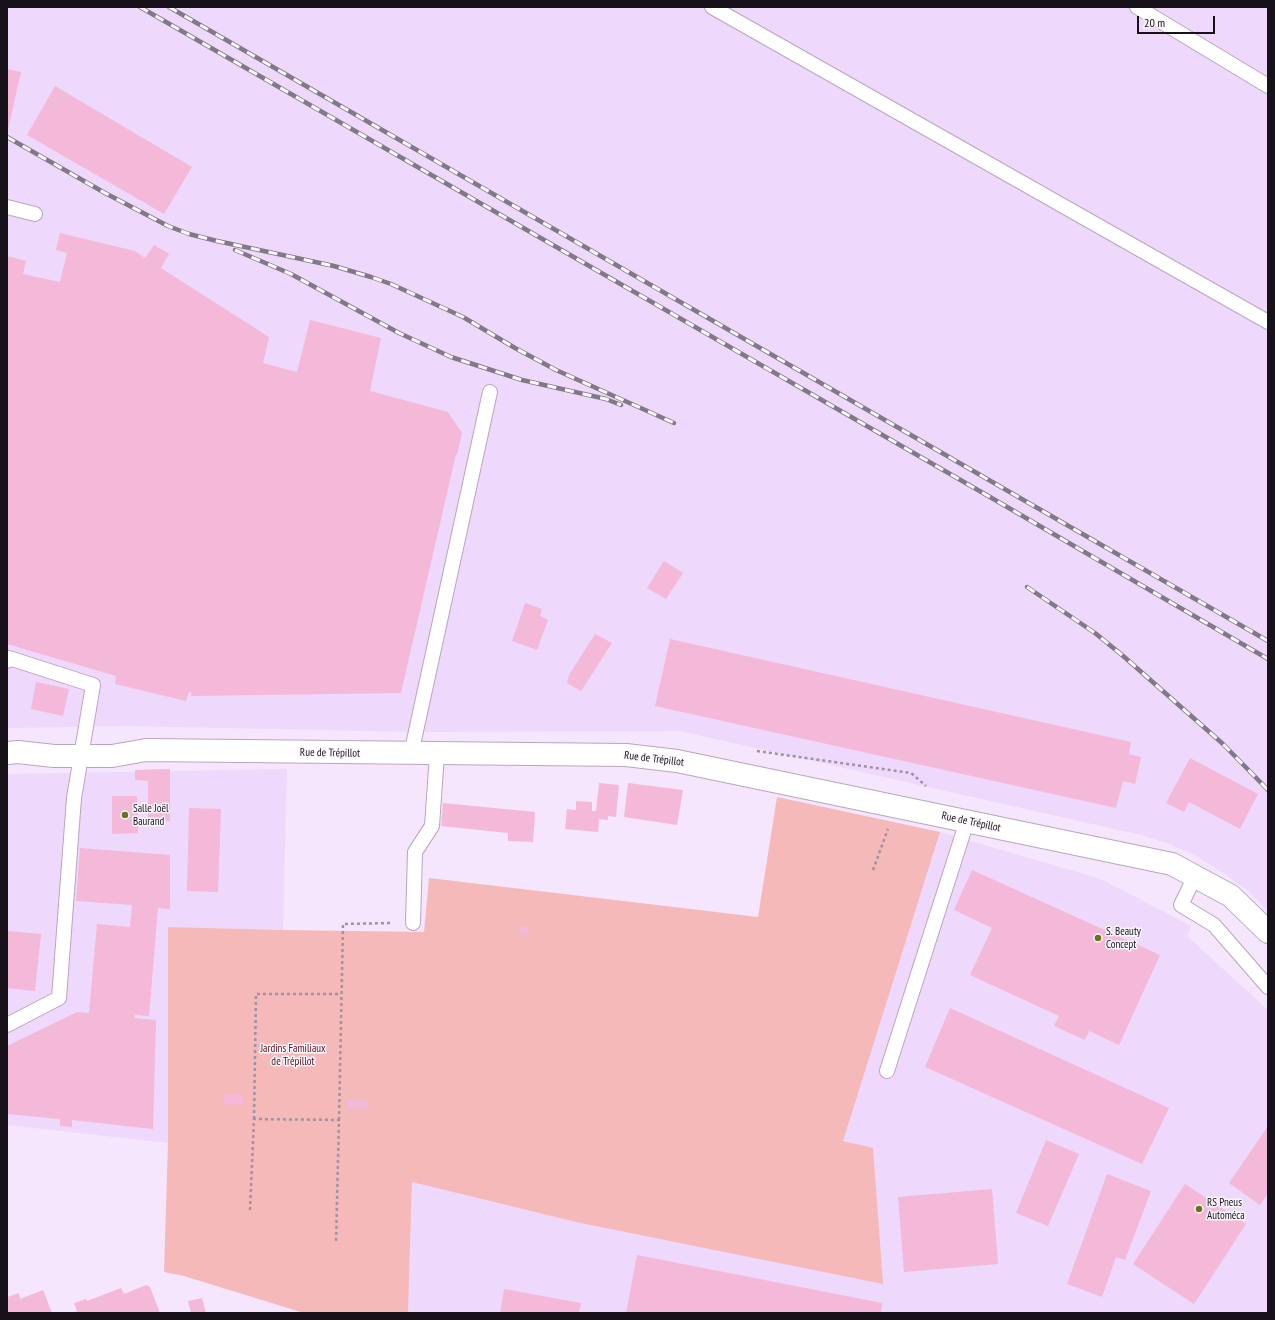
<!DOCTYPE html>
<html>
<head>
<meta charset="utf-8">
<style>
	body { margin:0 }
	#map { position:relative; width:1275px; height:1320px; overflow:hidden; background:#f5e6fd; font-family:"PT Sans Narrow",sans-serif }
	canvas { display:block }
	.frame { position:absolute; inset:0; border:8px solid #17111a; pointer-events:none }
	.scale { position:absolute; left:1137px; top:16px; width:78px; height:18px; box-sizing:border-box; border:2px solid #17111a; border-top:0; padding-left:5px; font-size:12px; line-height:14px; white-space:nowrap; color:#17111a; -webkit-text-stroke:3px #fcf8fe; paint-order:stroke }
</style>
</head>
<body>
<div id="map">
<canvas width="1275" height="1320"></canvas>
<div class="frame"></div>
<div class="scale">20 m</div>
</div>
<script>
const ctx = document.querySelector('canvas').getContext('2d');
ctx.lineJoin = 'round';
function paint(path, color) {
  ctx.fillStyle = color;
  ctx.fill(path, 'evenodd');
}
function poly(rows) {
  const path = new Path2D();
  for (const r of rows) {
    path.moveTo(r[0], r[1]);
    for (let i = 2; i < r.length; i += 2) path.lineTo(r[i], r[i + 1]);
  }
  return path;
}
function strokePath(path, color, width, dash) {
  ctx.strokeStyle = color;
  ctx.lineWidth = width;
  ctx.lineCap = dash ? 'butt' : 'round';
  ctx.setLineDash(dash || []);
  ctx.stroke(path);
}
function drawText(font, color, halo, rows, align = 'center') {
  ctx.font = font + ' "PT Sans Narrow",sans-serif';
  ctx.lineWidth = 3;
  ctx.setLineDash([]);
  ctx.textBaseline = 'middle';
  ctx.strokeStyle = halo;
  ctx.fillStyle = color;
  for (const [text, x, y, turn = 0] of rows) {
    ctx.save();
    ctx.translate(x, y);
    ctx.rotate((+turn || 0) * Math.PI / 180);
    ctx.textAlign = isNaN(turn) ? turn : align;
    if (halo) ctx.strokeText(text, 0, 0);
    ctx.fillText(text, 0, 0);
    ctx.restore();
  }
}
const built = poly([
	[7,7,1268,7,1268,911,1249,892,1225,874,1198,857,1170,844,1141,835,680,731,416,732,128,726,7,728],
	[287,769,283,930,168,927,168,1143,7,1125,7,774],
	[940,832,1101,879,1191,926,1187,936,1268,1010,1268,1313,408,1313,412,1182,576,1222,842,1141]
]);
const green = poly([
	[777,797,940,832,843,1141,873,1148,883,1284,576,1222,412,1182,408,1313,304,1313,184,1276,164,1272,168,1143,168,927,283,930,424,932,429,878,758,917]
]);
const building = poly([
	[7,69,21,72,8,130,7,130],
	[55,86,192,167,164,214,27,135],
	[60,233,135,251,145,258,154,245,169,254,161,268,269,337,263,363,297,372,310,320,381,338,370,391,448,412,462,433,457,455,456,454,401,693,191,696,192,693,189,692,186,701,115,684,116,676,7,644,7,256,26,261,23,274,60,282,67,253,56,250],
	[664,561,683,573,666,599,647,588],
	[525,603,542,609,540,616,548,620,537,650,512,641],
	[595,634,612,643,581,691,567,683,569,675],
	[670,639,1131,742,1129,754,1141,757,1135,784,1123,781,1116,808,655,706],
	[36,682,69,689,63,716,31,709],
	[1190,758,1258,794,1240,829,1189,802,1184,812,1166,803],
	[170,769,170,821,148,820,148,781,135,780,135,770],
	[599,783,619,785,616,817,608,816,608,820,599,819,598,832,565,829,567,809,576,810,576,801,592,802,592,811,596,811],
	[628,783,683,790,677,825,624,817],
	[112,796,137,796,138,833,112,834],
	[443,803,535,812,533,842,508,841,508,833,441,826],
	[189,808,221,809,218,892,187,891],
	[80,848,170,855,170,909,158,908,149,1016,135,1015,134,1018,156,1020,153,1129,72,1120,72,1127,60,1126,60,1119,7,1114,7,1046,77,1012,89,1013,97,924,130,927,132,905,76,901],
	[972,870,1160,955,1119,1045,1089,1031,1085,1040,1054,1026,1059,1016,970,975,992,928,954,910],
	[520,926,528,927,527,936,519,934],
	[7,931,41,934,35,991,7,988],
	[950,1008,1169,1108,1142,1164,925,1067],
	[224,1094,243,1095,243,1105,223,1104],
	[348,1099,368,1099,368,1109,348,1109],
	[1268,1126,1268,1193,1260,1205,1229,1183],
	[1046,1140,1079,1154,1048,1226,1016,1213],
	[1107,1174,1151,1191,1125,1260,1116,1257,1102,1297,1067,1284],
	[1185,1184,1246,1224,1194,1304,1133,1264],
	[992,1189,998,1264,904,1272,898,1197],
	[637,1255,882,1303,881,1313,626,1313],
	[146,1285,150,1287,160,1313,72,1313,77,1311,74,1303,86,1299,87,1301,121,1288,124,1294],
	[504,1289,581,1303,579,1313,500,1313],
	[43,1290,52,1313,7,1313,7,1297,19,1293,20,1299],
	[202,1298,206,1313,191,1313,188,1301]
]);
const path = poly([
	[757,751,911,773,926,786],
	[873,870,888,829],
	[254,1119,256,994,341,994],
	[339,1120,343,924,393,923],
	[250,1210,254,1119,339,1120,336,1242]
]);
const lane = poly([
	[712,7,1268,322],
	[1137,7,1268,86],
	[7,207,35,214],
	[7,661,9,658,93,685,74,798,59,998,7,1025],
	[411,754,490,392],
	[1195,876,1181,905,1214,925,1268,987],
	[413,923,415,852,432,826,437,754],
	[887,1071,967,821]
]);
const street = poly([
	[7,753,18,752,54,756,112,756,146,750,626,755,677,761,1172,864,1231,896,1268,932]
]);
const rail = poly([
	[140,7,990,497,1268,659],
	[169,7,1268,641],
	[7,137,105,193,168,226,189,234,217,241,334,266,371,277,391,284,463,317,515,348,556,370,674,423],
	[235,250,291,274,399,333,451,357,522,380,606,399,621,405],
	[1027,587,1095,633,1122,655,1223,744,1268,790]
]);
const markers = [
	[125,815,4,"#68731d"],
	[1098,938,4,"#68731d"],
	[1199,1209,4,"#68731d"]
];
const streetNames = [
	["Rue de Trépillot",330,753,1],
	["Rue de Trépillot",654,759,7],
	["Rue de Trépillot",971,822,12]
];
const poiNames = [
	["Salle Joël",133,809],
	["Baurand",133,822],
	["S. Beauty",1106,932],
	["Concept",1106,945],
	["RS Pneus",1207,1203],
	["Automéca",1207,1216]
];
const parkNames = [
	["Jardins Familiaux",293,1049],
	["de Trépillot",293,1062]
];
paint(built, '#eed8fb');
paint(green, '#f5b9b9');
paint(building, '#f4b9d8');
strokePath(lane, '#b7a6c1', 16);
strokePath(street, '#b7a6c1', 24);
strokePath(path, '#9e92a4', 2.5, [3, 3]);
strokePath(lane, '#fff', 14);
strokePath(street, '#fff', 22);
strokePath(rail, '#827887', 4.5);
strokePath(rail, '#fcf8fe', 3, [9]);
for (const [x, y, r, color] of markers) {
  const dot = new Path2D();
  dot.arc(x, y, r, 0, 2 * Math.PI);
  ctx.fillStyle = color;
  ctx.fill(dot);
  strokePath(dot, '#fcf8fe', 1.5);
}
drawText('11px', '#17111a', '#fcf8fe', streetNames);
drawText('11px', '#17111a', '#fcf8fe', poiNames, 'left');
drawText('11px', '#580a17', '#fcf8fe', parkNames);
</script>
</body>
</html>
